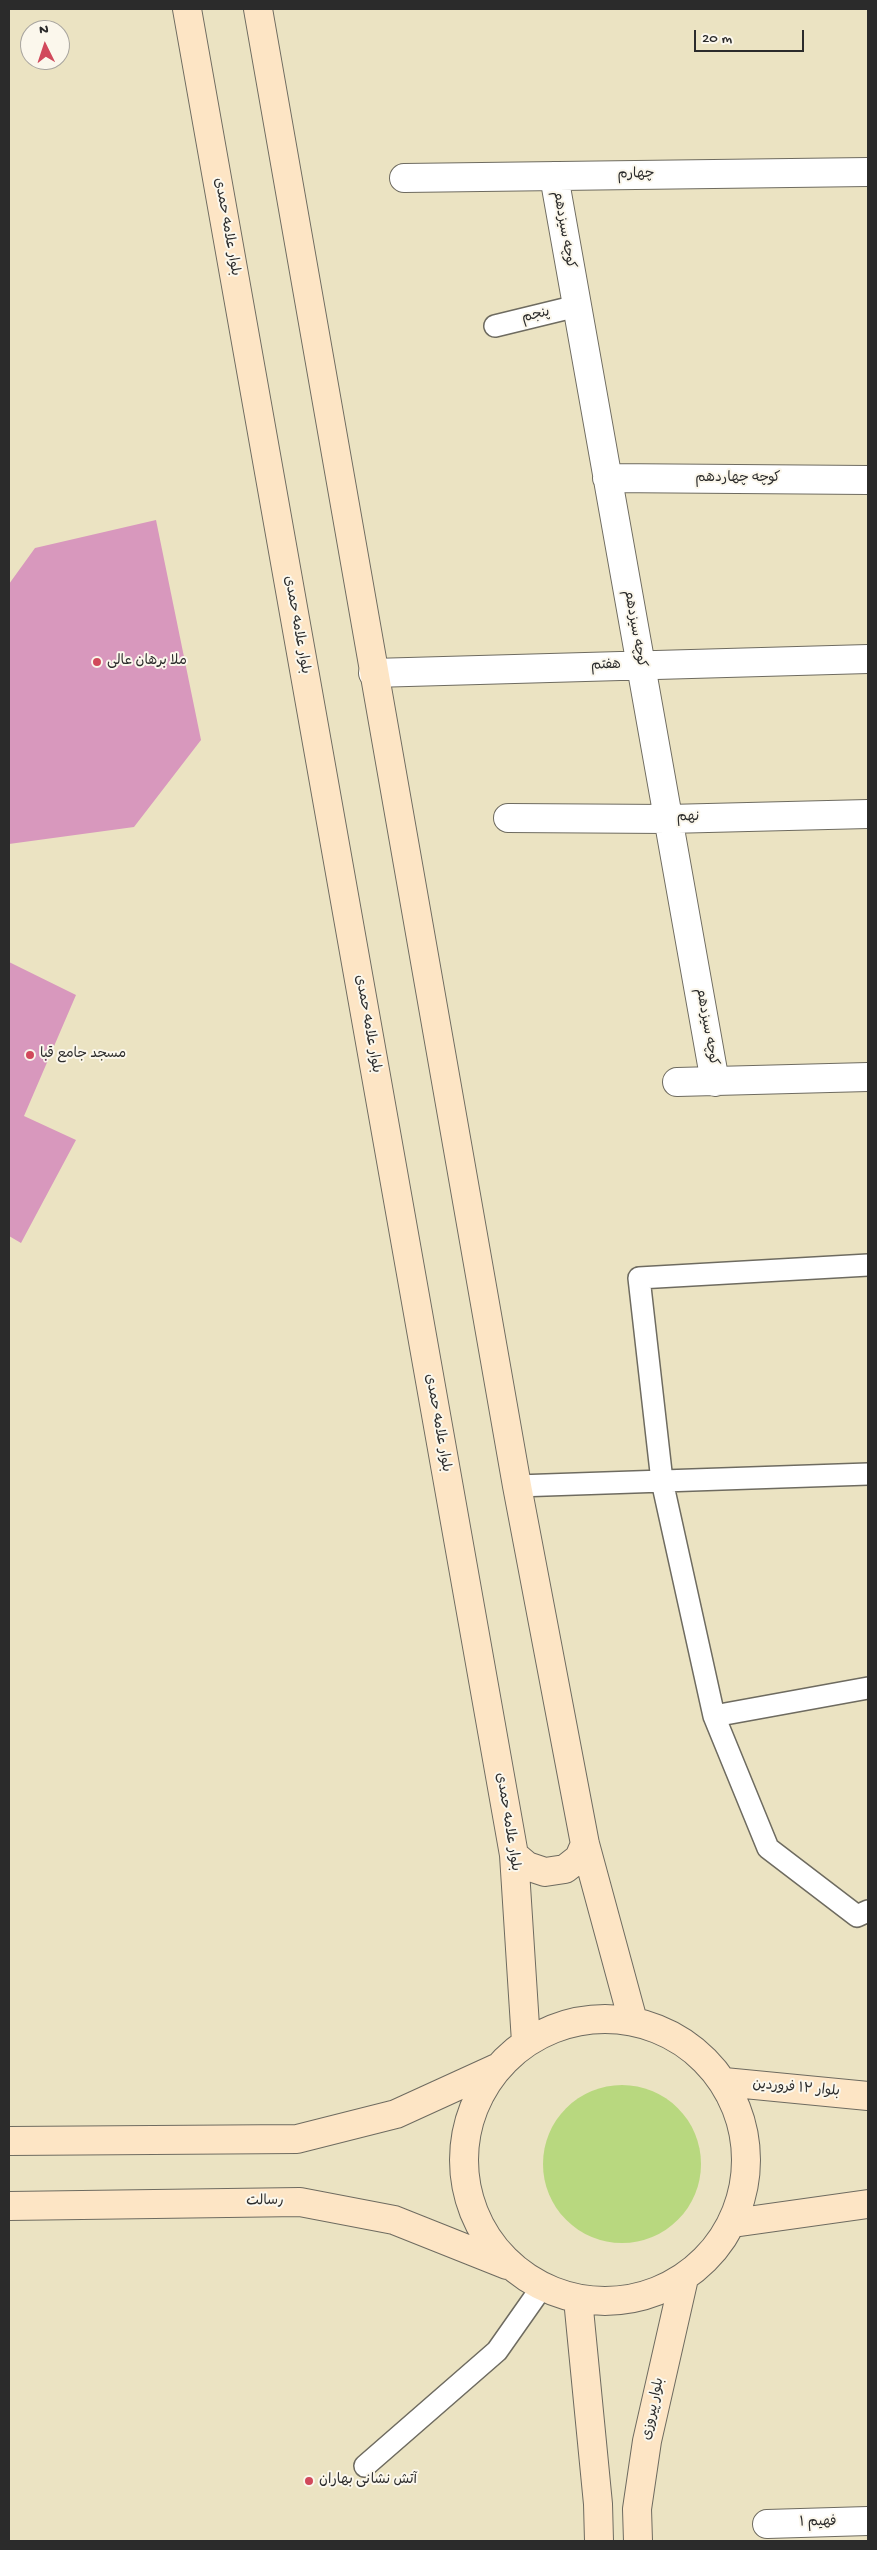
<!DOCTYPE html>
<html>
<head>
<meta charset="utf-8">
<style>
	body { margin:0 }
	#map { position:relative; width:877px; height:2550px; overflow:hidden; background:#ebe3c2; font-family:"Gochi Hand",sans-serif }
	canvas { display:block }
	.frame { position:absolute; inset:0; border:10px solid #2b2b2b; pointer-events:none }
	.north { position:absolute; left:20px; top:20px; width:50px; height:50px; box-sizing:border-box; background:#fbf7ec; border:1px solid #a8a59f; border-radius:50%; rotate:356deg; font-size:14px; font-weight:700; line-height:20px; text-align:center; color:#2b2b2b }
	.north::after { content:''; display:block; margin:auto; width:18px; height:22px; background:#d1495b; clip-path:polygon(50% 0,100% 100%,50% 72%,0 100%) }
	.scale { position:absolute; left:694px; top:30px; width:110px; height:22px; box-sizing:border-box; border:2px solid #2b2b2b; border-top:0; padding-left:6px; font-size:15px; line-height:18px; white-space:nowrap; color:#2b2b2b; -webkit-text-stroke:4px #fbf7ec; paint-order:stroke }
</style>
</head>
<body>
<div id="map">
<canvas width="877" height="2550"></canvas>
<div class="frame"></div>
<div class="north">N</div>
<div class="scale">20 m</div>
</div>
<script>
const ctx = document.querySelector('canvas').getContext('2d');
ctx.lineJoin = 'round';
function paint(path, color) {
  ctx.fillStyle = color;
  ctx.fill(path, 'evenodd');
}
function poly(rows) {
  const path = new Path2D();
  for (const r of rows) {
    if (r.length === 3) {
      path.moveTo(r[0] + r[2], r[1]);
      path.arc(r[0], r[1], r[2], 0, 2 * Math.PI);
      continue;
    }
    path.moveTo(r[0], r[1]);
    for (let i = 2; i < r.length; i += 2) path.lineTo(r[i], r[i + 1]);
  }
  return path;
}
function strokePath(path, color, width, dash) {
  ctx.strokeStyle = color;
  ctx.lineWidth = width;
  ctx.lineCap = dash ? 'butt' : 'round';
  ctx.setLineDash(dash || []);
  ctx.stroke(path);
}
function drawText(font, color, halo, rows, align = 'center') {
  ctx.font = font + ' "Gochi Hand","Playpen Sans Arabic",sans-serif';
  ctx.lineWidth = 4;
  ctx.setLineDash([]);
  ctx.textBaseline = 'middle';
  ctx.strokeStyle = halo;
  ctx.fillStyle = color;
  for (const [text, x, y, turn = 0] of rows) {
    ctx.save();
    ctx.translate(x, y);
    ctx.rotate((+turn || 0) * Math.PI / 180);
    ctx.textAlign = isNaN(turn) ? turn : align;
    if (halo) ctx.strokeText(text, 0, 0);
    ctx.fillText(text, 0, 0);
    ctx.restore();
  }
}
const green = poly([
	[622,2164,79]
]);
const building = poly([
	[156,520,201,740,134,827,9,844,9,584,35,548],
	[9,962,76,995,24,1116,76,1140,21,1243,9,1236]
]);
const lane = poly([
	[495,326,577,306],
	[868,1265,639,1278,662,1481,714,1716,768,1848,857,1916,868,1911],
	[517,1486,868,1474],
	[714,1716,868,1688],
	[365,2466,497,2351,542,2287]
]);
const street = poly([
	[554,176,715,1082],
	[404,178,868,172],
	[607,478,868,480],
	[373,673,868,659],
	[508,818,668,819,868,814],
	[677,1082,868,1077],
	[767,2524,868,2521]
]);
const secondary = poly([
	[187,9,514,1855,526,2042],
	[258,9,517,1486,585,1844,633,2021],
	[514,1855,527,1866,545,1872,565,1869,579,1858,585,1844],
	[605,2160,141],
	[724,2082,868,2096],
	[9,2141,297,2139,396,2114,499,2067],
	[9,2206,300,2202,394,2220,507,2265],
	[733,2223,868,2204],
	[578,2299,598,2504,599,2541],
	[638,2541,637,2509,647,2441,684,2278]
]);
const markers = [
	[97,662,5,"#d1495b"],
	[30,1055,5,"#d1495b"],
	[309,2481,5,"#d1495b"]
];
const streetNames = [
	["چهارم",636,175,-1],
	["بلوار علامه حمدی",226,227,80],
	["کوچه سیزدهم",563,230,80],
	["پنجم",536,316,-14],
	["کوچه چهاردهم",738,479],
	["بلوار علامه حمدی",296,625,80],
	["کوچه سیزدهم",634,629,80],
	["هفتم",606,666,-2],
	["نهم",688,818,-1],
	["بلوار علامه حمدی",367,1024,80],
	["کوچه سیزدهم",706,1027,80],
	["بلوار علامه حمدی",437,1423,80],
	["بلوار علامه حمدی",507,1822,81],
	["بلوار ۱۲ فروردین",796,2089,5],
	["رسالت",265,2202,-1],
	["بلوار پیروزی",654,2409,-78],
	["فهیم ۱",818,2523,-1]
];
const poiNames = [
	["ملا برهان عالی",107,662],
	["مسجد جامع قبا",40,1055],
	["آتش نشانی بهاران",319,2481]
];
paint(green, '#b8d87f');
paint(building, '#d898bd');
strokePath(lane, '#6e6b60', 24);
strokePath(street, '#6e6b60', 30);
strokePath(secondary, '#6e6b60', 30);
strokePath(lane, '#fff', 21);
strokePath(street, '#fff', 28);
strokePath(secondary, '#fde5c5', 28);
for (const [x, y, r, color] of markers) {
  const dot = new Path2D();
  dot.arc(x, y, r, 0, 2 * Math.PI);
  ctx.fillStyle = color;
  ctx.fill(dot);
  strokePath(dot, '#fbf7ec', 2);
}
drawText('14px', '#2b2b2b', '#fbf7ec', streetNames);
drawText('14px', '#2b2b2b', '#fbf7ec', poiNames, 'left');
</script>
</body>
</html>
